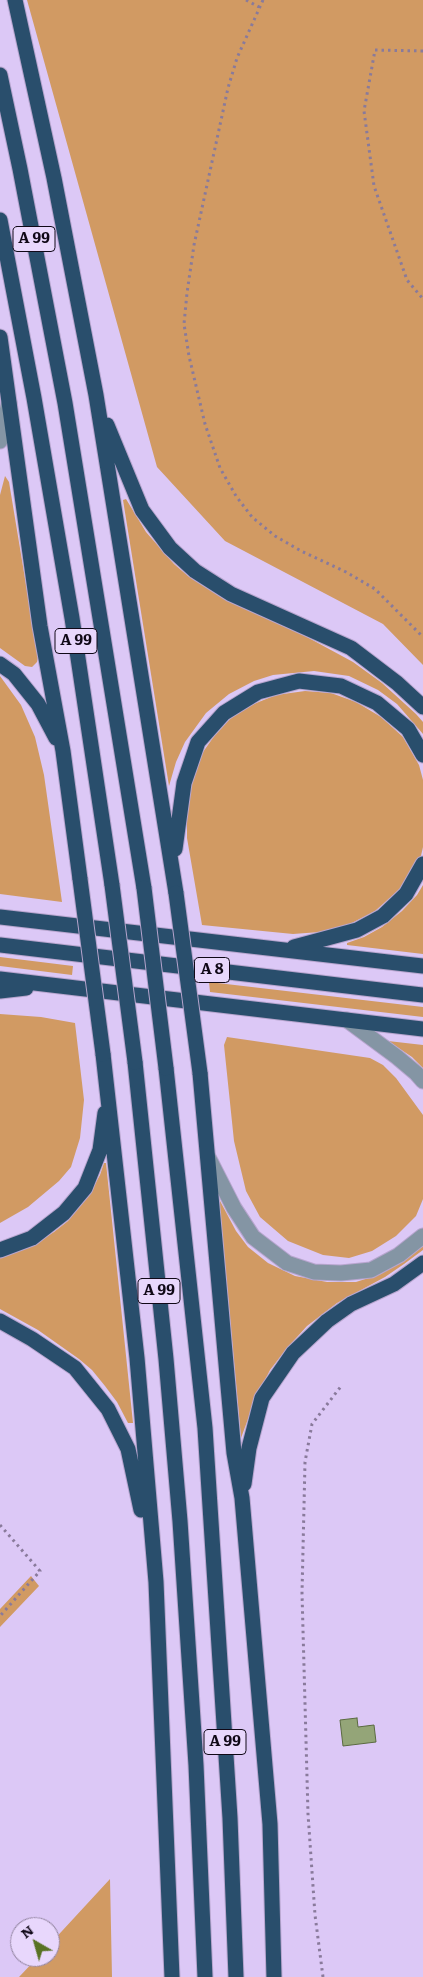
<!DOCTYPE html>
<html>
<head>
<meta charset="utf-8">
<style>
	body { margin:0 }
	#map { position:relative; width:423px; height:1977px; overflow:hidden; background:#dcc8f6; font-family:Literata,serif }
	canvas { display:block }
	.north { position:absolute; left:10px; top:1917px; width:50px; height:50px; box-sizing:border-box; background:#e8d7fc; border:1px solid #9284a0; border-radius:50%; rotate:322deg; font-size:14px; font-weight:700; line-height:20px; text-align:center; color:#100817 }
	.north::after { content:''; display:block; margin:auto; width:18px; height:22px; background:#597224; clip-path:polygon(50% 0,100% 100%,50% 72%,0 100%) }
</style>
</head>
<body>
<div id="map">
<canvas width="423" height="1977"></canvas>
<div class="north">N</div>
</div>
<script>
const ctx = document.querySelector('canvas').getContext('2d');
ctx.lineJoin = 'round';
function paint(path, color) {
  ctx.fillStyle = color;
  ctx.fill(path, 'evenodd');
}
function poly(rows) {
  const path = new Path2D();
  for (const r of rows) {
    path.moveTo(r[0], r[1]);
    for (let i = 2; i < r.length; i += 2) path.lineTo(r[i], r[i + 1]);
  }
  return path;
}
function strokePath(path, color, width, dash) {
  ctx.strokeStyle = color;
  ctx.lineWidth = width;
  ctx.lineCap = dash ? 'butt' : 'round';
  ctx.setLineDash(dash || []);
  ctx.stroke(path);
}
function drawText(font, color, halo, rows, align = 'center') {
  ctx.font = font + ' Literata,serif';
  ctx.lineWidth = 4.5;
  ctx.setLineDash([]);
  ctx.textBaseline = 'middle';
  ctx.strokeStyle = halo;
  ctx.fillStyle = color;
  for (const [text, x, y, turn = 0] of rows) {
    ctx.save();
    ctx.translate(x, y);
    ctx.rotate((+turn || 0) * Math.PI / 180);
    ctx.textAlign = isNaN(turn) ? turn : align;
    if (halo) ctx.strokeText(text, 0, 0);
    ctx.fillText(text, 0, 0);
    ctx.restore();
  }
}
const green = poly([
	[27,0,423,0,423,665,383,624,225,541,157,467],
	[5,476,9,482,38,657,37,662,32,667,25,666,0,648,0,495],
	[126,499,146,532,174,564,188,576,224,599,294,630,353,662,382,683,416,714,423,722,423,734,397,704,378,690,349,676,314,671,273,675,254,681,229,694,206,713,185,742,176,762,169,786,123,500],
	[0,676,21,705,35,737,44,775,62,902,0,894],
	[305,691,331,693,356,702,381,717,403,737,419,765,423,780,423,847,420,860,401,888,375,911,348,925,320,932,293,934,202,925,187,838,187,802,193,774,203,752,215,735,230,719,249,706,276,695],
	[423,885,423,954,347,945,347,943,364,937,382,927,402,911,417,895],
	[0,957,73,966,72,975,0,966],
	[209,982,423,1007,423,1017,210,992],
	[0,1014,41,1017,75,1023,84,1100,80,1138,71,1167,59,1181,28,1207,0,1223],
	[227,1037,370,1058,383,1065,396,1078,423,1115,423,1199,416,1216,396,1236,372,1251,349,1258,323,1255,288,1241,260,1217,246,1191,234,1141,224,1045],
	[388,1041,423,1045,423,1068,412,1057],
	[104,1163,106,1163,133,1423,128,1423,117,1402,105,1386,92,1370,79,1359,38,1330,0,1309,0,1257,20,1251,35,1244,54,1232,68,1221,90,1193,100,1175],
	[219,1199,236,1231,248,1247,268,1263,295,1276,327,1282,356,1282,381,1274,423,1245,423,1250,404,1264,385,1277,337,1303,307,1326,287,1348,270,1370,255,1400,241,1438],
	[31,1576,39,1586,0,1627,0,1609],
	[110,1879,112,1977,19,1977,38,1957,50,1957,50,1944]
]);
const building = poly([
	[357,1718,358,1727,374,1725,376,1742,343,1746,340,1720,357,1718]
]);
const path = poly([
	[246,0,259,7],
	[263,0,237,58,228,88,194,245,187,293,184,324,189,356,205,424,220,468,236,496,252,517,275,536,301,551,346,572,375,589,423,637],
	[423,51,375,50,364,111,374,186,407,280,423,299],
	[0,1525,40,1571,0,1616],
	[323,1977,315,1915,308,1814,302,1593,305,1462,312,1424,342,1385]
]);
const minor = poly([
	[0,441,9,403],
	[347,1020,397,1057,416,1073,423,1081],
	[208,1157,234,1208,253,1237,287,1263,314,1272,341,1273,371,1270,399,1255,423,1236]
]);
const highway = poly([
	[15,0,54,178,96,395,176,893],
	[0,75,20,169,65,403,144,888],
	[0,220,34,398,72,618,112,885],
	[0,337,40,626,63,751,80,879],
	[107,425,142,510,170,548,195,571,231,594,351,648,397,683,423,707],
	[0,664,14,674,38,704,56,738],
	[175,849,184,783,198,742,224,713,258,692,299,681,341,686,377,703,408,729,423,755],
	[0,917,423,966],
	[0,945,423,995],
	[294,947,357,930,383,916,406,894,423,864],
	[0,979,423,1029],
	[0,991,26,988],
	[103,1054,137,1358,156,1582,172,1977],
	[135,1062,166,1359,180,1521,196,1765,205,1977],
	[166,1068,205,1428,230,1818,236,1977],
	[200,1073,234,1453,242,1498,270,1824,274,1977],
	[0,1250,32,1238,64,1213,85,1188,100,1150,105,1113],
	[0,1321,32,1339,75,1368,108,1409,128,1449,141,1510],
	[244,1484,249,1448,262,1398,293,1353,327,1321,351,1304,394,1284,423,1263]
]);
const highwayBridge = poly([
	[80,879,103,1054],
	[112,885,135,1062],
	[144,888,166,1068],
	[176,893,200,1073]
]);
const shields = [
	[34,239,42],
	[76,641,42],
	[212,970,35],
	[159,1291,42],
	[225,1742,42]
];
const shieldNames = [
	["A 99",34,239],
	["A 99",76,641],
	["A 8",212,970],
	["A 99",159,1291],
	["A 99",225,1742]
];
paint(green, '#d19a63');
paint(building, '#94a578');
strokePath(building, '#5a6a40', 1);
strokePath(minor, '#b7a5ce', 17);
strokePath(highway, '#b7a5ce', 17);
strokePath(path, '#897a9b', 3, [2.5, 4]);
strokePath(minor, '#8495a4', 15);
strokePath(highway, '#294e6c', 15);
strokePath(highwayBridge, '#b7a5ce', 17, []);
strokePath(highwayBridge, '#294e6c', 15);
for (const [x, y, w] of shields) {
  const box = new Path2D();
  box.roundRect(x - w / 2, y - 12.5, w, 25, 4);
  ctx.fillStyle = '#e8d7fc';
  ctx.fill(box);
  strokePath(box, '#100817', 1);
}
drawText('bold 15px', '#100817', null, shieldNames);
</script>
</body>
</html>
